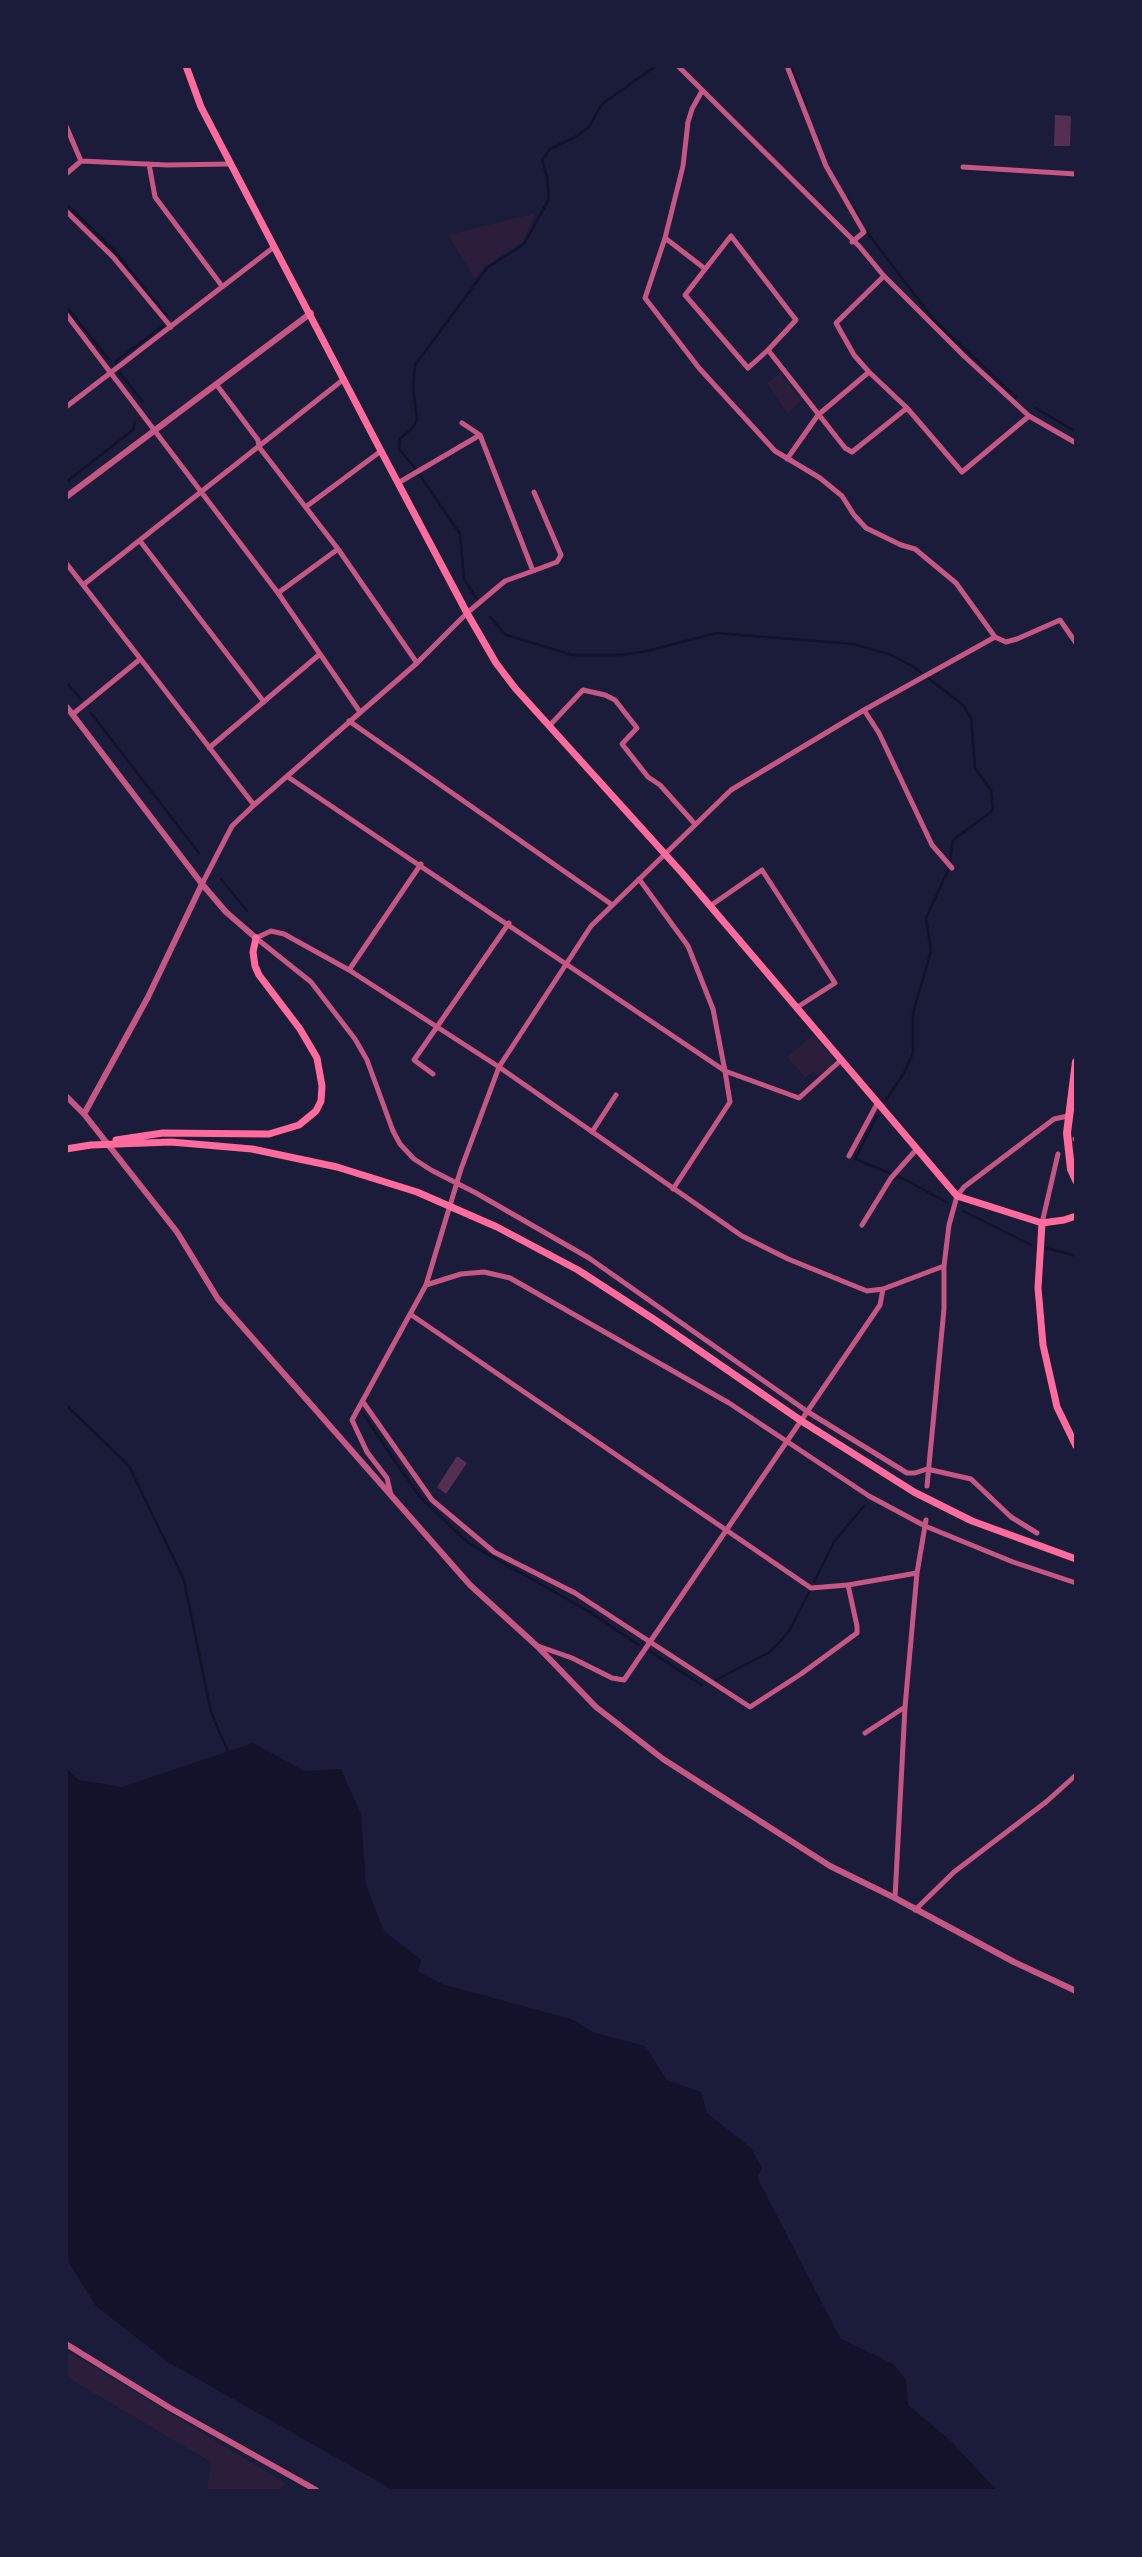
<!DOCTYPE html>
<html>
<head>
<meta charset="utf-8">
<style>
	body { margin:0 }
	#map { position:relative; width:1142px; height:2557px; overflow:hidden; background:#1b1b3a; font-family:"Noto Sans",sans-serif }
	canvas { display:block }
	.frame { position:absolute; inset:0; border:68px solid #1b1b3a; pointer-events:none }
</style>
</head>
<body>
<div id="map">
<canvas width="1142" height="2557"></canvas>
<div class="frame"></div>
</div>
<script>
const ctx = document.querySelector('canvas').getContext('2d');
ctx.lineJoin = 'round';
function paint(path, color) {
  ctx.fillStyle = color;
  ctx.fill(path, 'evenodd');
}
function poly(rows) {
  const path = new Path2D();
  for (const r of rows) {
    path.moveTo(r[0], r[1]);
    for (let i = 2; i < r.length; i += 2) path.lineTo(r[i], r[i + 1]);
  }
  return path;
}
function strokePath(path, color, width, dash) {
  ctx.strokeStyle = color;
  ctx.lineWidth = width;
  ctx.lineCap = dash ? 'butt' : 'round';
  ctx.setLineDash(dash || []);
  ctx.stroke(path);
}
const green = poly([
	[536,213,523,241,484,267,475,279,448,235],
	[780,373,801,400,788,414,767,383],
	[813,1035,833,1058,833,1063,818,1076,813,1071,805,1078,787,1057],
	[66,2350,285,2483,281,2490,207,2490,211,2462,67,2377]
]);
const water = poly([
	[253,1743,304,1771,341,1769,361,1814,366,1885,384,1931,421,1960,418,1972,445,1985,571,2019,595,2033,645,2046,667,2080,701,2092,707,2113,751,2148,762,2169,757,2177,840,2338,893,2364,906,2379,908,2405,951,2441,996,2490,393,2490,168,2362,96,2306,67,2260,67,1769,79,1780,122,1787]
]);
const stream = poly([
	[791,66,807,109],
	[847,198,860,219],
	[66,204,114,250,167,316],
	[866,231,933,319,1016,397],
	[66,306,110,361],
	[143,402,119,372,116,361,163,326],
	[1036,408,1076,432],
	[66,482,133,430,135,422],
	[476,598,464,579,460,534,415,468,399,449,400,439,414,426,417,420,413,388,415,365,487,268,524,244,549,199,547,177,542,160,550,149,577,136,589,127,602,104,656,66],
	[490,617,506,635,573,655,621,655,647,651,717,633,853,644,889,654,914,667,963,705,971,718,975,768,991,790,993,808,991,812,953,840,949,868,926,918,931,951,913,1013,913,1053,904,1073,886,1100],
	[66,682,81,699],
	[91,713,199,853],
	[221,879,247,911],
	[877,1116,855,1159,902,1178,948,1203],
	[963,1211,1031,1245],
	[1046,1248,1076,1256],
	[66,1405,129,1466,184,1580,211,1712,228,1752],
	[364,1415,419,1496,468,1543,588,1611,639,1645],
	[814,1582,834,1542,864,1506],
	[651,1652,702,1685],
	[716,1680,768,1653,778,1644,789,1631,809,1592]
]);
const building = poly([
	[1055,115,1071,116,1070,146,1054,146],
	[457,1456,467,1463,446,1494,437,1487]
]);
const minor = poly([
	[678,66,859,246,884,276,964,356,1029,416,1076,443],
	[787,66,826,166,864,232,852,242],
	[702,91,692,109,688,122,683,166,665,238,704,268],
	[66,126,81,161],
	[149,164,155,197,222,286],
	[963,167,1076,174],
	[66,174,81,161,167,165,230,164],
	[66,211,113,257,171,327],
	[665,238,645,298,699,368,775,451,820,478,842,496,854,515,866,528,901,545,915,549,956,583,995,637],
	[884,276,836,323,854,355,869,372,907,408,962,472,1029,416],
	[66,314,278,593,360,712],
	[768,350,796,320,731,236,685,295,748,368,768,350,845,448,852,452,907,408],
	[216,384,258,440,259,447,338,549,417,663],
	[66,407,274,247],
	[462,423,480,435],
	[787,459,818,415,869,372],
	[307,506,381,451],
	[140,541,264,702],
	[66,563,254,805],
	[533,571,557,562,561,555,534,492],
	[83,585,344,379],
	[278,593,338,549],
	[864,710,879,733,932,845,952,868],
	[73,714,139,660],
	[349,721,611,904],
	[550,725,583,690,605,695,615,700,637,728,622,744,648,777,660,785,694,823],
	[209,748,320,654],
	[288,777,725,1071,730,1102,673,1189],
	[639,879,688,946,713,1009,725,1071,799,1098,840,1061],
	[202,884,232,826,254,805,417,663,467,613,505,581,533,571,480,435,398,483],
	[710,906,762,870,835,983,796,1008],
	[349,970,421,864],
	[433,1074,414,1060,509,923],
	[592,1132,616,1095],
	[1075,1139,1076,1139],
	[849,1156,877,1104],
	[1042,1223,1058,1154],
	[862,1225,891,1178,916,1150],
	[944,1266,883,1289,867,1291,788,1259,742,1236,499,1067,349,970,284,934,271,931,256,938,311,982,355,1039,367,1060,393,1131,400,1144,414,1159,431,1170,476,1193,589,1258,808,1412,907,1473,915,1473,927,1469,971,1479,1011,1517,1037,1533],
	[426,1285,461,1274,484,1272,510,1278,729,1403,869,1496,925,1526,1013,1562,1076,1583],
	[410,1314,811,1588,848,1585,917,1573],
	[363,1402,432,1500,494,1552,575,1593,750,1707,801,1674,857,1633,857,1626,848,1585],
	[927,1486,944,1309,944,1266,949,1225,957,1196,964,1187,1054,1119,1068,1116],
	[391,1495,387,1478,367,1452,352,1420,426,1285,461,1169,499,1067,591,926,731,790,864,710,995,637,1006,642,1017,639,1060,620,1076,643],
	[538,1646,572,1658,612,1678,624,1680,880,1305,883,1289],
	[865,1733,905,1707],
	[895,1898,905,1707,917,1573,926,1520],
	[915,1910,954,1872,1046,1802,1076,1775]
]);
const tertiary = poly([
	[66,497,311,313],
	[66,706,202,884,226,912,256,938],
	[66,1096,84,1114,177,1232,218,1299,470,1585,537,1646,596,1707,663,1759,830,1866,895,1898,1014,1962,1076,1991],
	[84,1114,148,997,202,884],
	[66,2344,170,2408,316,2490]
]);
const secondary = poly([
	[186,66,201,107,381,451,467,613,496,663,515,688,683,874,957,1196,1042,1223,1064,1220,1076,1216],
	[116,1140,163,1133,269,1134,299,1125,316,1111,321,1101,322,1086,317,1058,300,1029,259,975,255,966,253,952,256,938],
	[66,1149,91,1145,171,1142,252,1149,337,1167,417,1192,497,1227,578,1270,655,1320,800,1420,914,1492,972,1521,1076,1559],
	[1042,1223,1038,1288,1043,1345,1057,1407,1076,1446]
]);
const primary = poly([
	[1076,1062,1067,1133,1071,1169,1076,1180]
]);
paint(green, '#2a1e3b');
paint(water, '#12122b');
strokePath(stream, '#12122b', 2.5);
paint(building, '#542f53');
strokePath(minor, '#c65784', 5);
strokePath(tertiary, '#c65784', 6);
strokePath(secondary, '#ff6b9d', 7);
strokePath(primary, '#ff6b9d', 8);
</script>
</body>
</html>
